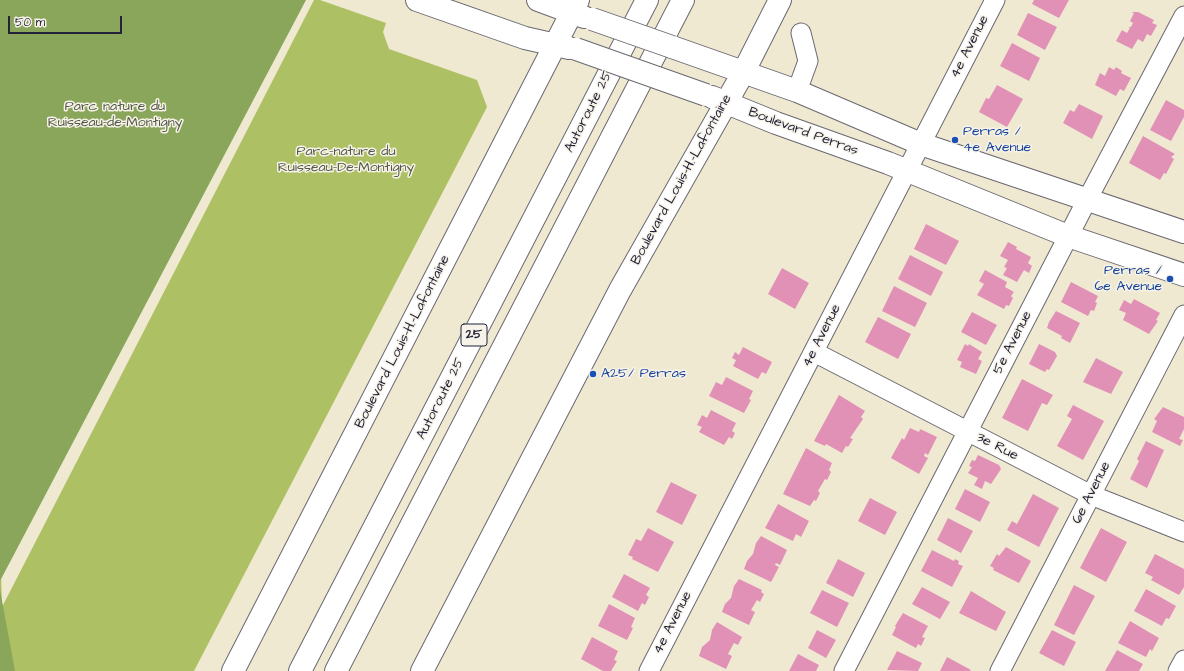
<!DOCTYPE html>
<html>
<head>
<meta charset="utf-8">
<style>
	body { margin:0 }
	#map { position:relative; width:1184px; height:671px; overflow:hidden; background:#efe9d2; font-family:"Architects Daughter",sans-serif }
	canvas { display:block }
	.scale { position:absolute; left:8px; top:16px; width:114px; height:18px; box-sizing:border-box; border:2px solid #22223b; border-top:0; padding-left:5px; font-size:12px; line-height:14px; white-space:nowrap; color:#22223b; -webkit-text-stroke:3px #f7f3e8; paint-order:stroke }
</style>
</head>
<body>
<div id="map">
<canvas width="1184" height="671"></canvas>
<div class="scale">50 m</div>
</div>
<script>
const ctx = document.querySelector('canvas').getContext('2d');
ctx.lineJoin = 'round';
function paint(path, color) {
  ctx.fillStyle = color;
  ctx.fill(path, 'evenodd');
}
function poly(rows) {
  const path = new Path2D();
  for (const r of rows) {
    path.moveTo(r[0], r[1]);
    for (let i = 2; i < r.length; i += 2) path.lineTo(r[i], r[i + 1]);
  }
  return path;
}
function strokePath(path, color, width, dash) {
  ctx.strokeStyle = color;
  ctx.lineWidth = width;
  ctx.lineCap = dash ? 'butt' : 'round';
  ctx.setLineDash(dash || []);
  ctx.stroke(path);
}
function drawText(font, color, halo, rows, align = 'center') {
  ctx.font = font + ' "Architects Daughter",sans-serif';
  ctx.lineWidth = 3;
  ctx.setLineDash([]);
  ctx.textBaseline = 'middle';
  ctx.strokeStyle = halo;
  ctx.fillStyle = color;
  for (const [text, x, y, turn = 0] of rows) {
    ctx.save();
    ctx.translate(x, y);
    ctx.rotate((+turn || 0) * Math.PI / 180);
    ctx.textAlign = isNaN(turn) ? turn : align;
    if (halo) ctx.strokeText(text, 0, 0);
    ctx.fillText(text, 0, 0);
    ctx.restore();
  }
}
const green = poly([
	[314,0,320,0,386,23,383,32,389,49,477,80,487,107,194,671,0,671,0,538,2,607]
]);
const forest = poly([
	[0,0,306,0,0,581],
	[0,590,15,671,0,671]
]);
const building = poly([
	[1034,0,1069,0,1059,18,1032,4],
	[1131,12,1138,12,1154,20,1152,23,1157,25,1151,36,1147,34,1143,42,1138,39,1132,49,1116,41,1122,30,1127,33,1130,28,1128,27,1131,27,1133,23,1130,21,1134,13],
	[1028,13,1057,27,1045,50,1017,35],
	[1012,43,1040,58,1029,81,1000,66],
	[1109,67,1114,70,1116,67,1122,71,1121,73,1131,78,1124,91,1120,89,1116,96,1095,85,1100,73,1105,76],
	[997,85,1023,99,1007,127,979,112,986,98,989,99],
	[1166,100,1184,110,1184,117,1171,141,1150,130],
	[1079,104,1103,116,1092,139,1063,123,1070,110,1074,112],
	[1143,136,1175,154,1171,157,1174,159,1166,174,1164,173,1160,180,1129,163],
	[926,224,959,241,946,265,914,249],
	[1008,242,1017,247,1016,249,1031,257,1028,263,1032,266,1029,273,1024,270,1017,282,1003,275,1007,268,1004,267,1008,260,1000,256],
	[910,255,943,272,931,296,898,279],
	[782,268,809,283,795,309,768,294],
	[985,270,1007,282,1005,287,1014,292,1011,296,1013,298,1009,306,1006,305,1004,309,977,295,984,284,979,281],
	[1071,282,1098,296,1095,302,1097,303,1094,311,1091,310,1088,316,1061,302],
	[894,286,927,303,915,327,882,311],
	[1134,299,1160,313,1156,320,1158,321,1149,334,1123,320,1126,313,1119,310,1124,300,1131,304],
	[1056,311,1080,323,1070,343,1061,338,1062,336,1047,328,1049,322],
	[972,312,997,325,986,345,961,332],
	[878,317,911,334,898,359,865,342],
	[965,344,968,346,969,344,982,352,978,359,982,361,976,374,960,367,962,362,957,360],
	[1039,344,1055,352,1057,356,1049,370,1047,369,1045,372,1029,364],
	[743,347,772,362,766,374,762,372,758,379,733,366,736,360,732,358,735,352,739,355],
	[1096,358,1123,372,1111,394,1083,382],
	[726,377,753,391,749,399,751,400,744,413,709,396,716,382,722,385],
	[1022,379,1053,395,1047,405,1042,403,1028,431,1002,418],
	[839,395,865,411,861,417,863,419,850,438,853,439,848,447,846,446,842,453,826,444,825,446,814,441],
	[1073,405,1104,421,1083,460,1057,446,1072,419,1067,416],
	[1163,407,1184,417,1184,429,1179,439,1183,440,1180,446,1152,432,1157,421,1154,419],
	[711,410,736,423,732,431,735,433,732,439,729,437,724,445,699,432,702,427,697,425,702,415,707,418],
	[910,428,919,432,920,429,937,437,928,455,925,453,924,456,928,458,919,474,891,458,902,438,904,440],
	[1146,441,1164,450,1147,488,1130,479,1139,461,1137,459],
	[806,448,832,463,829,470,831,472,827,480,825,479,818,491,820,493,816,501,814,500,810,506,783,494],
	[978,455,999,465,1001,469,991,484,985,481,982,489,974,485,978,478,968,473,972,467,969,466,972,460,975,461],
	[671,482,697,495,682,525,656,512],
	[965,489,990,502,980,522,955,509],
	[1033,494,1059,508,1039,547,1007,530,1012,521,1017,524],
	[870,498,897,512,885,535,858,521],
	[778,504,809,521,801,537,796,534,793,541,765,528],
	[948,518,973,531,961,553,937,540],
	[648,528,674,542,658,572,632,559,633,557,628,555,636,539,641,541],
	[1101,528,1127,542,1106,582,1080,568],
	[761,536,787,550,780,565,776,563,775,565,779,567,771,582,744,569,747,561,753,554,756,543],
	[1006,547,1031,561,1019,583,993,570,994,568,990,566,997,554,999,556],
	[932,550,954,561,955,559,959,561,958,564,963,566,952,587,921,571],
	[1155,554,1184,569,1184,587,1179,595,1151,580,1153,577,1145,573],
	[838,559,865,573,853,597,826,583],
	[624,574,650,588,646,595,649,597,645,605,642,603,638,611,612,597],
	[739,579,762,590,761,592,764,594,760,602,757,600,751,610,755,612,749,625,722,612,725,604,731,598,734,586],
	[1074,585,1095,596,1074,635,1054,625],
	[922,587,950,602,940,619,912,604],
	[1146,589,1176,606,1169,619,1166,618,1162,626,1134,611],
	[822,590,849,603,837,627,810,613],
	[971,591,1006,612,996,631,959,613],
	[609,604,635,618,631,627,633,628,627,640,598,626],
	[903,613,928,626,922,637,925,638,921,646,918,644,916,648,892,635,896,627,895,626],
	[1130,621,1159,638,1152,651,1150,649,1146,657,1118,643],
	[717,622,742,637,738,645,734,643,728,654,732,656,726,669,699,656,702,647,710,640,712,630],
	[817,630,836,640,826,658,808,648],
	[1052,630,1076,642,1064,666,1039,653],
	[592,637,618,651,614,660,617,661,611,671,603,671,581,659],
	[1117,650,1143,664,1139,671,1105,671],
	[897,651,922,663,918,671,887,670],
	[798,654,819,665,816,671,789,671],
	[947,657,971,670,970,671,940,671]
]);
const minor = poly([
	[797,91,808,61,801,33],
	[814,352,1091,495,1184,532],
	[649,671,995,0],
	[844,671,1087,200,1184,16],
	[1000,671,1184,315],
	[1178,671,1184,660]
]);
const major = poly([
	[417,0,525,38,569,48],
	[538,0,584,17],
	[672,47,797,91,921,144,1184,232],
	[712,97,776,123,888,163,1068,236,1184,275],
	[233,671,572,12],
	[422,671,620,290,743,73]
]);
const highway = poly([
	[572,12,578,0],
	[743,73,780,0],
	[300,671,647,0],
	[336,671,683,0]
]);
const majorBridge = poly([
	[592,19,672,47],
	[576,49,706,95]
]);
const markers = [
	[955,140,4,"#1a4fb4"],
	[1170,279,4,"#1a4fb4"],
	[593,374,4,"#1a4fb4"]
];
const shields = [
	[474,335,26]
];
const shieldNames = [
	["25",474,335]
];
const streetNames = [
	["4e Avenue",970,47,-63],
	["Autoroute 25",589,112,-63],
	["Boulevard Perras",803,132,20],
	["Boulevard Louis-H.-Lafontaine",682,180,-61],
	["4e Avenue",822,336,-63],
	["Boulevard Louis-H.-Lafontaine",403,342,-63],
	["5e Avenue",1013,343,-63],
	["Autoroute 25",441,399,-63],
	["3e Rue",997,447,27],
	["6e Avenue",1092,493,-63],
	["4e Avenue",673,623,-63]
];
const parkNames = [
	["Parc nature du",115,107],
	["Ruisseau-de-Montigny",115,123],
	["Parc-nature du",346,152],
	["Ruisseau-De-Montigny",346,168]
];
const transitNames = [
	["Perras /",963,132],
	["4e Avenue",963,148],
	["Perras /",1162,271,"right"],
	["6e Avenue",1162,287,"right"],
	["A25/ Perras",601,374]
];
paint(green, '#aec064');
paint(forest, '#8aa65a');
paint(building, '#e191b5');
strokePath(minor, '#6a6870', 21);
strokePath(major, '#6a6870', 24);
strokePath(highway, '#6a6870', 24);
strokePath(minor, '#fff', 19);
strokePath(major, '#fff', 22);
strokePath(highway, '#fff', 22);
strokePath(majorBridge, '#6a6870', 24, []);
strokePath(majorBridge, '#fff', 22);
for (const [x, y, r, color] of markers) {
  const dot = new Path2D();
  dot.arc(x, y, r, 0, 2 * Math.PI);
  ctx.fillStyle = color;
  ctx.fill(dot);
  strokePath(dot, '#f7f3e8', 1.5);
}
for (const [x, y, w] of shields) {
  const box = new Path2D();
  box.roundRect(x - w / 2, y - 11, w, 22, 3);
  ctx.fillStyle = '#f7f3e8';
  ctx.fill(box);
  strokePath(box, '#22223b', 1);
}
drawText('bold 13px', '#22223b', null, shieldNames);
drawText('14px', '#22223b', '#f7f3e8', streetNames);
drawText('14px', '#535949', '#f7f3e8', parkNames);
drawText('14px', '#164399', '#f7f3e8', transitNames, 'left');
</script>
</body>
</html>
